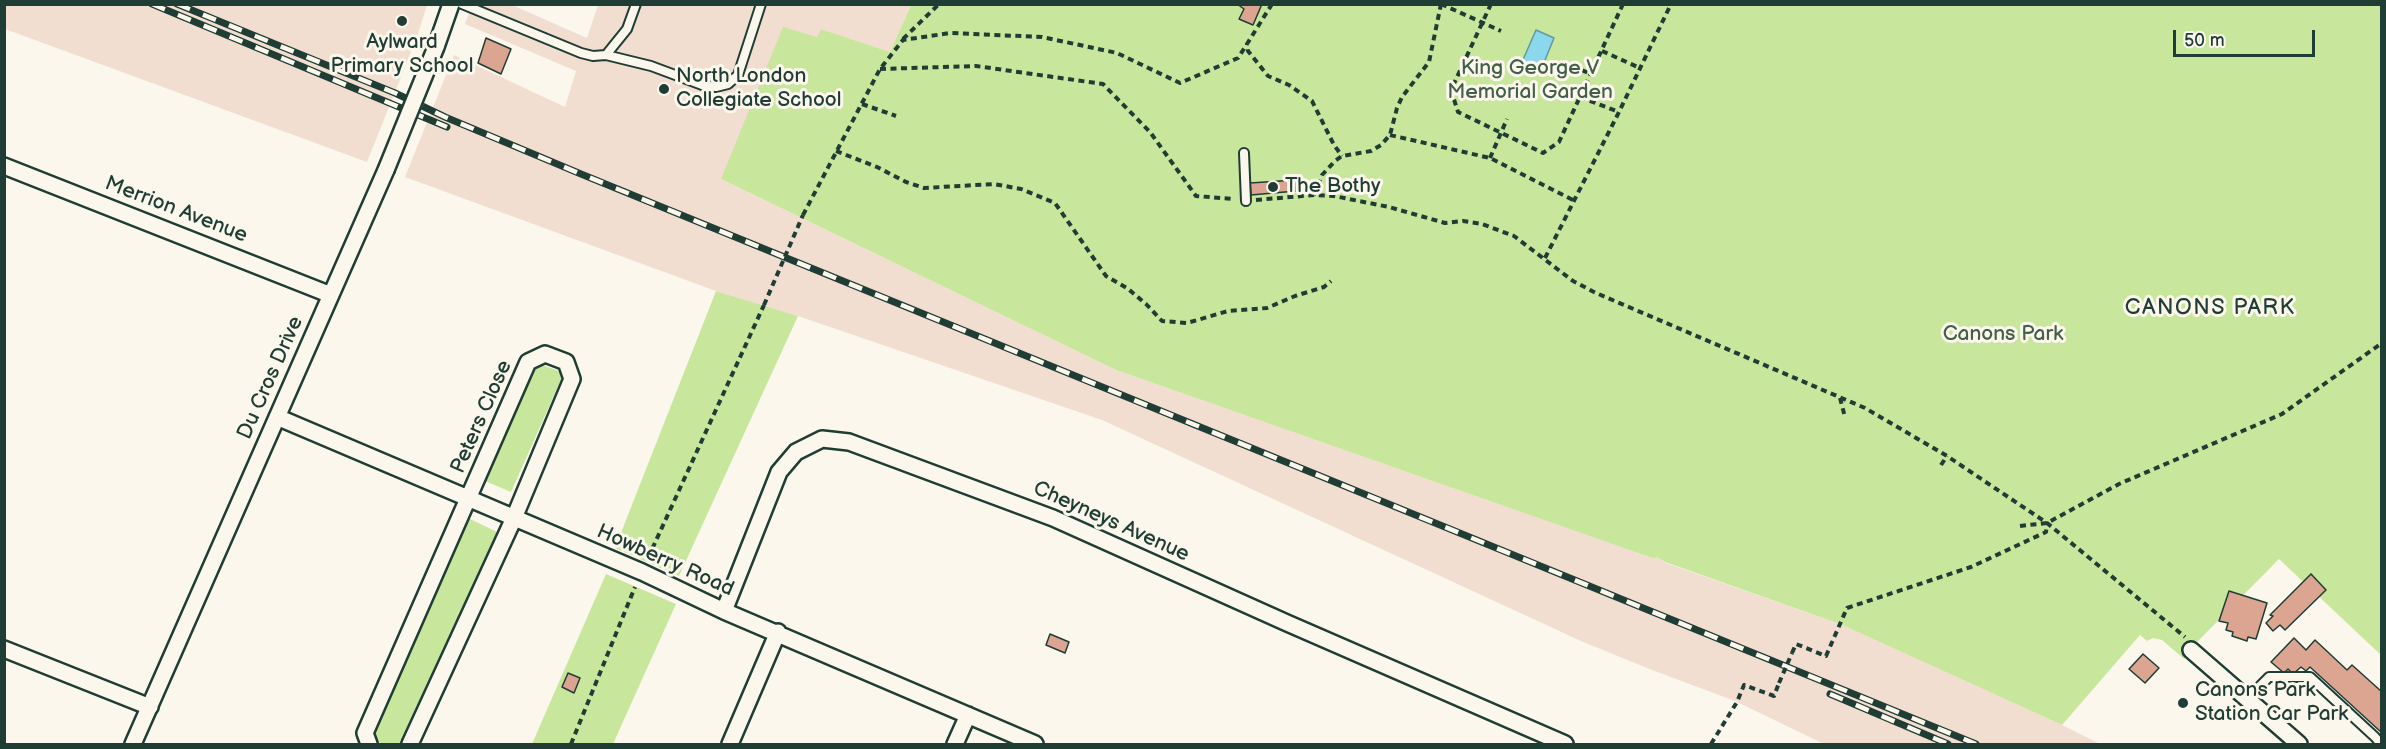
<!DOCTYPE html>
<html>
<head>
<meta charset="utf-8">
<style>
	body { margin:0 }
	#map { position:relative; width:2386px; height:749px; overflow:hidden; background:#fbf7ec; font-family:"Balsamiq Sans",sans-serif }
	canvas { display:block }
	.frame { position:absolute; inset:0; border:6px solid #1f3d34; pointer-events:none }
	.scale { position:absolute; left:2173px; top:30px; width:142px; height:27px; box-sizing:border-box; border:3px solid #1f3d34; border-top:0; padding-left:8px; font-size:18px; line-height:21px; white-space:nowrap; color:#1f3d34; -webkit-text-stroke:4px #fbf7ec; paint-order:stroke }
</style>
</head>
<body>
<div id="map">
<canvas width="2386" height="749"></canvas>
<div class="frame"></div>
<div class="scale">50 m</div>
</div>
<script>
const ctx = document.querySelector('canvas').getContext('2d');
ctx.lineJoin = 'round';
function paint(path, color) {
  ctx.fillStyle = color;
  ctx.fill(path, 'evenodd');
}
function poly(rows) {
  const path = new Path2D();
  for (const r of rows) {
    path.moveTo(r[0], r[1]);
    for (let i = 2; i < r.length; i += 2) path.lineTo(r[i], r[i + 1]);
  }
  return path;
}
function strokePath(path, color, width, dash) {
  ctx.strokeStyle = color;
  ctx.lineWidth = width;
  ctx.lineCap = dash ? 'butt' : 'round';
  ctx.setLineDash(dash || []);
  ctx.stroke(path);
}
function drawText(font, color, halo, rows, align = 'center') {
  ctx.font = font + ' "Balsamiq Sans",sans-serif';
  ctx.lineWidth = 6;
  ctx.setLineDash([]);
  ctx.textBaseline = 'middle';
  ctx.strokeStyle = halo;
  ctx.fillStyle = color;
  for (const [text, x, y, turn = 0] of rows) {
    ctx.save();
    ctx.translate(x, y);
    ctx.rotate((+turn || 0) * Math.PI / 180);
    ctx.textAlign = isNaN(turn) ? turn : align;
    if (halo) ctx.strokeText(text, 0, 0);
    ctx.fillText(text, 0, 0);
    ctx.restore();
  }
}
const built = poly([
	[4,5,5,4,427,5,417,37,367,162,5,29],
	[472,5,512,5,587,38,598,5,911,5,890,52,821,29,818,37,721,179,1116,370,1655,559,1656,557,1666,563,1840,624,2062,725,2100,744,1824,744,1735,701,1647,668,1581,641,1102,420,798,316,716,291,405,177,454,55,565,107,576,71,465,24]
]);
const green = poly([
	[911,5,2381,5,2381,655,2279,559,2199,640,2184,659,2162,640,2153,638,2147,641,2140,635,2062,725,1840,624,1665,562,1656,557,1655,559,1116,370,721,179,783,27,817,37,821,29,890,52],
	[716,291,798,316,679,576,615,548],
	[537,363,564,373,511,492,485,481],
	[468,518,497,532,399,744,383,744,371,738],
	[606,574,676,604,613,744,532,744]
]);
const water = poly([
	[1536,30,1554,38,1541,70,1522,62,1536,30]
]);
const building = poly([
	[1237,4,1262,4,1253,25,1239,19,1244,9,1237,4],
	[486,38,511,49,501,74,478,63,486,38],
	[1295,180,1296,191,1251,195,1250,183,1295,180],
	[2311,574,2326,590,2285,630,2280,625,2273,631,2266,623,2273,616,2270,615,2311,574],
	[2229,591,2267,603,2256,639,2248,637,2247,641,2232,636,2233,632,2226,630,2228,623,2219,621,2229,591],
	[1050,634,1069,642,1065,653,1046,645,1050,634],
	[2294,638,2306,650,2315,640,2347,670,2352,665,2382,692,2382,733,2310,667,2306,671,2301,667,2293,674,2288,669,2284,673,2271,662,2294,638],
	[2143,654,2159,668,2145,683,2129,669,2143,654],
	[568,673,580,678,574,693,562,687,568,673]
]);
const path = poly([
	[1272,4,1247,44,1248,51,1268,76,1289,85,1312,101,1334,145,1342,156],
	[1441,4,1501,31],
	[1491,4,1451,90,1458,112,1543,153,1559,142,1623,4],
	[903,39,939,4],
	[1602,51,1640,68],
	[1572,66,1591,74],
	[880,69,976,66,1103,84,1150,132,1196,196,1233,199],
	[1580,97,1619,112],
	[862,104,896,116],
	[1390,135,1490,158,1573,200],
	[836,151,877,167,906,182,924,188,994,184,1021,189,1055,203,1106,276,1127,288,1146,304,1162,321,1187,323,1228,311,1267,308,1295,296,1324,287,1331,281],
	[1490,158,1507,119],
	[1314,195,1322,175,1335,161,1342,156,1371,151,1381,145,1390,135,1397,108,1402,97,1429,62,1441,4],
	[1256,200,1314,195,1334,196,1389,207,1445,223,1463,221,1482,224,1514,236,1573,281,1596,293,1865,408,1947,456,2047,523,2185,637],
	[803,215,880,69,903,40,950,33,1042,37,1117,53,1180,83,1238,58,1247,44],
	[1545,258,1619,112,1671,4],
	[1840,398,1845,417],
	[1941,465,1947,456],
	[2020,526,2047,523,2119,484,2282,414,2382,343],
	[648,558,764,305],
	[1792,653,1796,644,1826,656,1847,608,1971,567,2046,532,2047,523],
	[571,744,635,587],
	[1711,744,1737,702,1744,685,1774,696,1779,683]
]);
const service = poly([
	[462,4,581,53,593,56,606,55,651,66,702,85,716,87,728,84,738,75,761,4],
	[606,55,627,29,636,4],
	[1244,153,1246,201],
	[2247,699,2269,677,2310,677,2375,737,2381,744]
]);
const minor = poly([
	[436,47,451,4],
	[4,166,331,295],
	[277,417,642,572,724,611,1035,744],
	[724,611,779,472,796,452,822,439,849,442,1053,518,1287,623,1565,744],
	[4,649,150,707],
	[2191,650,2299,744],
	[133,744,386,170],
	[369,744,365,733,528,362,545,354,566,362,572,379,514,518,410,744],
	[730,744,778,632],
	[955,744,968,715]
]);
const rail = poly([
	[152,4,447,127],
	[177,4,395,93,445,117,581,174,1976,744],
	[1830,694,1948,744]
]);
const pathBridge = poly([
	[764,305,803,215],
	[1779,683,1792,653]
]);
const minorBridge = poly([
	[386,170,436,47]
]);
const markers = [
	[402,21,6,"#1f3d34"],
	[664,89,6,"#1f3d34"],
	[1273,187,6,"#1f3d34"],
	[2183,703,6,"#1f3d34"]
];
const poiNames = [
	["Aylward",402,43,"center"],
	["Primary School",402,67,"center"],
	["North London",676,77],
	["Collegiate School",676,101],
	["The Bothy",1285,187],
	["Canons Park",2195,691],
	["Station Car Park",2195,715]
];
const parkNames = [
	["King George V",1530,69],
	["Memorial Garden",1530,93],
	["Canons Park",2003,335]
];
const streetNames = [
	["Merrion Avenue",176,210,21],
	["Du Cros Drive",271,378,-66],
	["Peters Close",482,417,-66],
	["Cheyneys Avenue",1111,522,24],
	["Howberry Road",665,561,24]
];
const neighbourhoodNames = [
	["CANONS PARK",2210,308]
];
paint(built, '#f1ded1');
paint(green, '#c9e69d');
paint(water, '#8bd7eb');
strokePath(water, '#6099a2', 1.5);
paint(building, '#dba592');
strokePath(building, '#1f3d34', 1.5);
strokePath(service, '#1f3d34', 12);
strokePath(minor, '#1f3d34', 20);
strokePath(path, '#1f3d34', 4, [6, 4.5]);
strokePath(service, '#fbf7ec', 8);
strokePath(minor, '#fbf7ec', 15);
strokePath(rail, '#1f3d34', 7);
strokePath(rail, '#fbf7ec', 4.5, [14]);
strokePath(minorBridge, '#1f3d34', 20, []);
strokePath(pathBridge, '#1f3d34', 4, [6, 4.5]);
strokePath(minorBridge, '#fbf7ec', 15);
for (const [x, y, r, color] of markers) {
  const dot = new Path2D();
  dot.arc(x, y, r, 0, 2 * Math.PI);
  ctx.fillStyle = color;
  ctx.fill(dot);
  strokePath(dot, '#fbf7ec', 2);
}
drawText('21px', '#1f3d34', '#fbf7ec', poiNames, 'left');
drawText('21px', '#415f49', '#fbf7ec', parkNames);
drawText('21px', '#1f3d34', '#fbf7ec', streetNames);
ctx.letterSpacing = '1.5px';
drawText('22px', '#1f3d34', '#fbf7ec', neighbourhoodNames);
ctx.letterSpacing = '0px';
</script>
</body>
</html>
